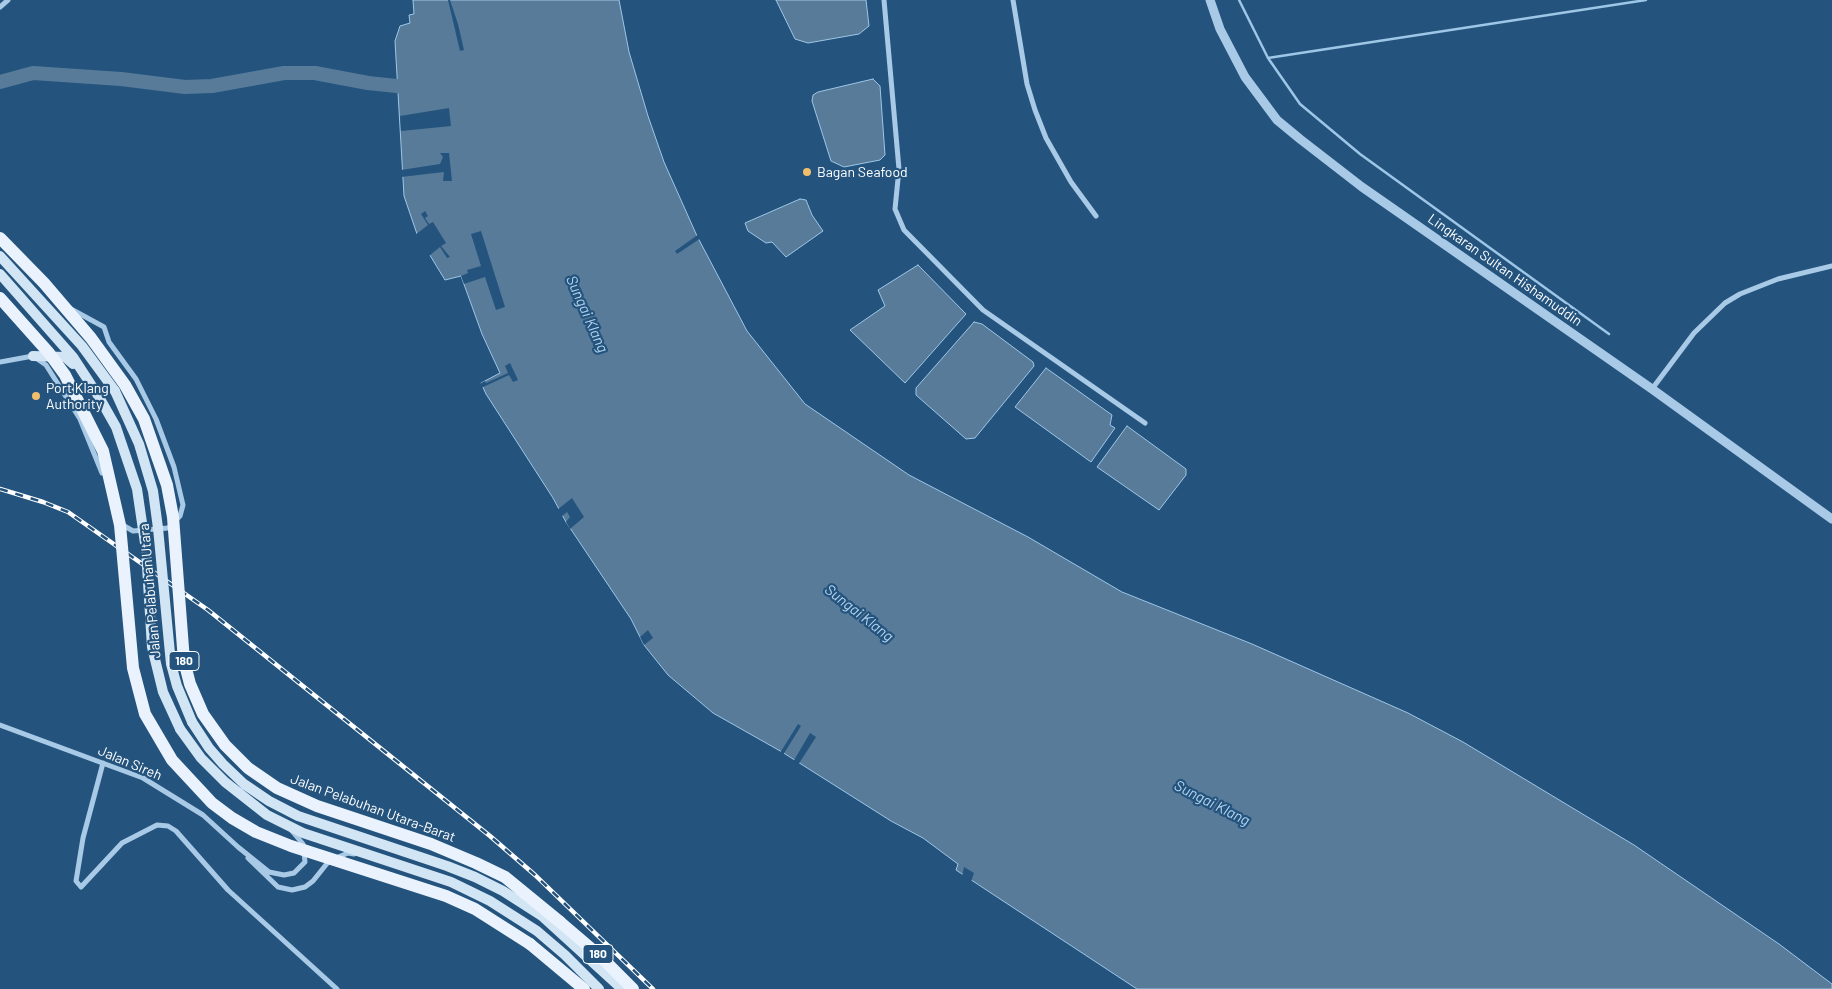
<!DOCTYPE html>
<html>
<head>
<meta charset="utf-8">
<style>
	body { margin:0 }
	canvas { display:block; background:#24547e }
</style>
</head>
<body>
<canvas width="1832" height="989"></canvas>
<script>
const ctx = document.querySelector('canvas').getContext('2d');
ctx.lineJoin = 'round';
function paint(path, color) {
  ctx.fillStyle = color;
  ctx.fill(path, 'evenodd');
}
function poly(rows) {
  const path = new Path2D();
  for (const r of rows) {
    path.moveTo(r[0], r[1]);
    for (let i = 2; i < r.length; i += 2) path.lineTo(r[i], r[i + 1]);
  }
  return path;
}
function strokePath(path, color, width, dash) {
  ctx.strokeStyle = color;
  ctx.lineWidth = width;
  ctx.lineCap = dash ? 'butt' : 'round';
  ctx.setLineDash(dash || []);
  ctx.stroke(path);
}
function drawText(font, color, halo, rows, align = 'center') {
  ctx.font = font + ' Barlow,sans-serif';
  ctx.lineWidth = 4.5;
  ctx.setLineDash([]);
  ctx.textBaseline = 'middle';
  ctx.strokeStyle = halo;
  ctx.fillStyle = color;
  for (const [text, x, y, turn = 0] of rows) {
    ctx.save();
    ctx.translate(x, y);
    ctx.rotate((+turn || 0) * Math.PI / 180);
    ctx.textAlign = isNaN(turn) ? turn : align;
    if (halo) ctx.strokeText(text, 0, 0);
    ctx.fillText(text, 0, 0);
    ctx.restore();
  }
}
const water = poly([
	[413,0,619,0,629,52,648,116,664,162,697,236,747,331,805,404,909,475,1028,537,1122,592,1252,644,1408,713,1463,742,1634,845,1779,944,1832,984,1832,989,1137,989,956,870,958,864,923,838,891,821,782,752,713,713,668,675,644,645,631,619,566,522,553,498,486,394,481,383,500,373,482,334,461,276,445,280,417,234,404,196,395,41,400,26,410,23,409,15,414,14,413,0],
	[776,0,866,0,869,26,859,34,808,43,795,39,776,0],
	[873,79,880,86,885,155,880,160,844,167,831,161,812,101,813,95,818,92,873,79],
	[800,199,806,200,812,215,823,231,786,257,772,242,766,243,748,231,745,223,800,199],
	[918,265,966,314,905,383,850,330,885,306,878,290,918,265],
	[974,322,982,324,1033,362,1034,366,975,438,966,439,916,395,916,388,974,322],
	[1046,368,1112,415,1110,425,1115,428,1091,462,1015,407,1046,368],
	[1127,426,1186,469,1186,475,1159,510,1097,467,1127,426]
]);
const pier = poly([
	[448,0,450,0,458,24,464,50,460,51],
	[449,108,451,126,401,131,400,116],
	[440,153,449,153,452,181,443,181,444,172,401,177,401,170,440,164,443,157],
	[425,211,428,216,425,218,429,224,433,222,446,243,441,246,450,257,447,258,440,247,429,256,415,235,428,225,421,214],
	[481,231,505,307,496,310,485,277,464,284,461,276,468,273,467,270,481,266,471,234],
	[699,234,701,238,677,254,675,251],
	[510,363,518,380,513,382,509,375,481,388,481,383,485,381,486,383,508,373,505,366],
	[572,498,584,517,570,529,566,522,570,517,567,512,561,517,557,510],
	[648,630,653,638,644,645,640,637],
	[798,724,801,726,783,755,780,753],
	[810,733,816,737,798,765,793,762],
	[964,867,974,873,971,882,962,877]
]);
const stream = poly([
	[1239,0,1268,58,1300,104,1360,154,1609,334],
	[1268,58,1646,0]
]);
const river = poly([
	[0,82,33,73,121,79,185,87,212,86,284,73,315,73,368,83,415,88]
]);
const minor = poly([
	[884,0,899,169,895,209,904,230,983,310,1145,423],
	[1013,0,1027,84,1035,110,1046,138,1071,182,1096,216],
	[0,7,8,0],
	[71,309,104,327,109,342,136,379,156,419,174,467,183,505,180,516,168,528,133,531,121,524],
	[0,362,33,356,46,365,80,419,102,473],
	[1652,389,1694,333,1725,303,1740,294,1778,279,1832,266],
	[0,725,143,778,203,815,238,847,269,872,284,875,294,873,305,862,303,844,292,831],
	[103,763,83,838,76,881,81,887,122,843,157,825,168,826,176,831,228,890,337,989],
	[248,858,278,887,292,890,305,887,313,881,329,861,348,853,354,854]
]);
const tertiary = poly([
	[1210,0,1220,29,1245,77,1277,120,1300,139,1362,187,1652,389,1832,519]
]);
const secondary = poly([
	[0,256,82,346,115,391],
	[0,274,73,357,99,397],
	[33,356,65,357,73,364],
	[192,722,209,748,223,764,244,784,269,801,298,816,447,866,475,877,503,891,542,916,622,989],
	[180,729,201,758,225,782,267,815,303,833,451,882,490,901,537,931,565,955,599,989]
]);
const primary = poly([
	[560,922,601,957,633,989],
	[530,944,584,989]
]);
const rail = poly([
	[0,489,43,502,68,512,208,610,490,836,535,875,653,989]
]);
const secondaryBridge = poly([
	[115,391,139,444,153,491,158,528,171,664,177,686,192,722],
	[99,397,116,427,137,489,146,550,152,647,163,692,180,729]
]);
const primaryBridge = poly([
	[0,238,44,283,91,338,125,385,144,419,167,485,173,517,184,661,190,684,203,714,225,745,248,768,277,788,317,806,431,844,476,863,505,877,560,922],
	[0,298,49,353,65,375,103,451,120,525,133,668,145,714,172,760,212,803,232,818,256,832,291,846,446,896,475,909,530,944]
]);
const markers = [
	[807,172,5,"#f1be6c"],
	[36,396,5,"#f1be6c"]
];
const shields = [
	[184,661,30],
	[598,954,30]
];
const shieldNames = [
	["180",184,661],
	["180",598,954]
];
const poiNames = [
	["Bagan Seafood",817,172],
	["Port Klang",46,388],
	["Authority",46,404]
];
const streetNames = [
	["Lingkaran Sultan Hishamuddin",1505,270,35],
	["Jalan Pelabuhan Utara",150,591,-95],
	["Jalan Sireh",130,763,23],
	["Jalan Pelabuhan Utara-Barat",373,808,20]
];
const waterNames = [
	["Sungai Klang",587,314,66],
	["Sungai Klang",859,613,38],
	["Sungai Klang",1212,803,27]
];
paint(water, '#587b99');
strokePath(water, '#9dc6e7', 1);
paint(pier, '#24547e');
strokePath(stream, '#9dc6e7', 2.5);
strokePath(river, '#587b99', 14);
strokePath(minor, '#a9cae6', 5);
strokePath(tertiary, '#a9cae6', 9);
strokePath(secondary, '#d2e5f5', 10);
strokePath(primary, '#eaf3fd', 12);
strokePath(rail, '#fff', 4.5);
strokePath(rail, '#24547e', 2.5, [8]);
strokePath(secondaryBridge, '#d2e5f5', 10);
strokePath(primaryBridge, '#eaf3fd', 12);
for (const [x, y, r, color] of markers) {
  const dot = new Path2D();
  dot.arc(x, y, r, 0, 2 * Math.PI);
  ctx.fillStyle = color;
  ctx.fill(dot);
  strokePath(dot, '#24547e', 2);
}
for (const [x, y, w] of shields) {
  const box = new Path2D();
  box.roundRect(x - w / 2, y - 9.5, w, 19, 4);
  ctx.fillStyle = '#24547e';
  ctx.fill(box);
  strokePath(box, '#fff', 1);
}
drawText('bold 12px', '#fff', null, shieldNames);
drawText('14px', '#fff', '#24547e', poiNames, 'left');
drawText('14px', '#fff', '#24547e', streetNames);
drawText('italic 15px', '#b4d4ee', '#24547e', waterNames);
</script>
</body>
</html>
